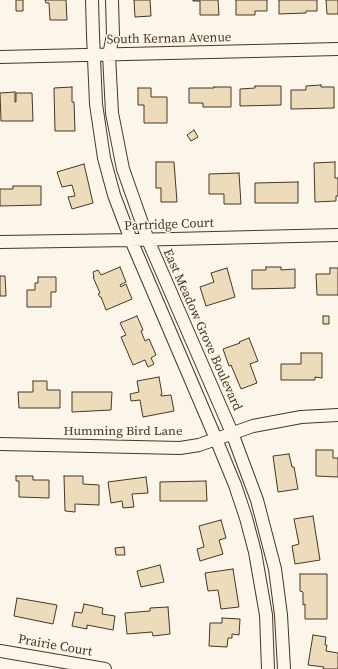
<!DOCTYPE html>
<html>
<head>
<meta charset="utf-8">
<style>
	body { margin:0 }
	canvas { display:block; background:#fbf6e9 }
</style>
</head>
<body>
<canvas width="338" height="669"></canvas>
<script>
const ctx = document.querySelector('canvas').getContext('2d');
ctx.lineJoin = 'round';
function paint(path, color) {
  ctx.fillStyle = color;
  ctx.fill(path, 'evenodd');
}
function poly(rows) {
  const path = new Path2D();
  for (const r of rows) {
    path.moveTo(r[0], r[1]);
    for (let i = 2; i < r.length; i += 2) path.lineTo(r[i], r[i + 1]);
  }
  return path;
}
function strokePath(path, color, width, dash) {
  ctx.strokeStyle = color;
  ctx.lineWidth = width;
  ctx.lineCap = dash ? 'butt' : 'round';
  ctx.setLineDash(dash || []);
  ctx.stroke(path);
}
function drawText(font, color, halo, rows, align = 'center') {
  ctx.font = font + ' "Source Serif 4",serif';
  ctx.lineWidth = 3;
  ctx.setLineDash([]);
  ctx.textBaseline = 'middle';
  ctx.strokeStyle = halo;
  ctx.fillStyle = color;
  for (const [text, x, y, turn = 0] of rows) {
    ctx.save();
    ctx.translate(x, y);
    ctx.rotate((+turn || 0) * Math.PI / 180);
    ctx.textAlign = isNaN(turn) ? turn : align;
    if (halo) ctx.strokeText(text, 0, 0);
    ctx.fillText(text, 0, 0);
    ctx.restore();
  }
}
const building = poly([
	[16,0,23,0,23,11,16,11,16,0],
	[45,0,66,0,67,20,50,20,49,3,46,3,45,0],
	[134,0,150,0,151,16,135,17,134,0],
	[193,0,218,0,219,15,200,15,200,1,193,1,193,0],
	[236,0,267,0,267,11,255,11,255,15,236,15,236,0],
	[279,0,317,0,317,11,306,11,306,13,279,14,279,0],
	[326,0,338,0,338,14,327,14,326,0],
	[321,85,321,87,334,87,334,108,291,109,291,90,306,90,306,86,321,85],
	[255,86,281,86,281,105,240,106,240,89,255,88,255,86],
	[72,87,72,102,74,102,75,131,55,131,54,88,72,87],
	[214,87,231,87,231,107,203,107,203,103,189,103,189,88,214,88,214,87],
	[138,88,151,88,151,97,167,97,167,123,144,123,144,105,138,105,138,88],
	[15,92,15,102,16,102,16,93,32,93,33,121,1,121,0,93,15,92],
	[194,130,198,137,191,141,187,135,194,130],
	[156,162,174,162,177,202,161,202,161,188,156,188,156,162],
	[335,162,335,178,338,178,338,196,336,196,336,201,315,202,314,163,335,162],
	[84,164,93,203,72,209,68,197,75,196,72,185,62,187,57,172,84,164],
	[239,173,241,204,224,204,224,194,209,194,209,174,239,173],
	[298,182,298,203,255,203,255,183,298,182],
	[13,186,41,186,41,205,0,206,0,189,13,189,13,186],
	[120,267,126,282,120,285,121,287,126,284,132,299,106,310,101,297,100,297,98,294,100,293,93,277,94,277,93,272,98,270,101,275,120,267],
	[266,267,281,267,281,270,295,269,295,288,252,289,252,270,266,270,266,267],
	[227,268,235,297,206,306,200,287,214,282,211,273,227,268],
	[330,268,338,268,338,295,317,295,316,274,330,274,330,268],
	[0,276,5,276,6,296,0,296,0,276],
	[38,277,56,277,56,292,51,292,51,307,27,307,27,290,35,290,35,283,38,283,38,277],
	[137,316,143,330,141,331,145,341,149,339,156,355,151,358,154,364,148,367,145,360,133,365,121,337,126,335,120,323,137,316],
	[323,316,329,316,329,324,323,324,323,316],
	[249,338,258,361,250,364,257,383,241,389,231,365,229,366,223,349,240,343,239,342,249,338],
	[301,353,322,353,322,378,315,377,315,380,281,380,281,364,301,364,301,353],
	[159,377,162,394,161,394,161,396,171,395,174,411,143,417,140,400,131,401,130,394,139,392,137,381,159,377],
	[33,381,47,381,47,390,60,390,60,408,19,408,18,392,33,392,33,381],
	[72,392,112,392,111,410,72,412,72,392],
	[316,450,333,450,333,458,338,458,338,477,316,476,316,450],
	[289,454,292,467,294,467,298,489,278,492,273,456,289,454],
	[16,476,33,476,33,480,49,480,49,498,19,497,19,481,16,481,16,476],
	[64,476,83,476,83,484,99,485,99,505,75,504,75,512,65,511,64,476],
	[146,477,148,493,132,494,134,507,123,508,122,501,111,503,108,482,146,477],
	[206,481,207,501,160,501,160,482,206,481],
	[313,516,320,560,295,564,292,546,299,544,294,519,313,516],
	[221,520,226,538,219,540,223,554,200,561,197,549,204,547,199,526,221,520],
	[124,547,125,555,116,555,115,548,124,547],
	[160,565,164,582,141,587,137,571,160,565],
	[233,569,239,607,221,609,218,590,208,591,205,573,233,569],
	[300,574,327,574,327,619,305,619,305,604,303,605,303,592,300,591,300,574],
	[17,598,57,605,53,624,14,616,17,598],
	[84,604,103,608,102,614,115,616,113,630,87,625,87,629,72,626,75,612,82,613,84,604],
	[168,607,170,634,153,636,152,632,127,634,125,613,150,611,150,608,168,607],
	[222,618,240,619,239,635,232,634,232,638,228,638,227,647,209,646,210,623,222,623,222,618],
	[313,635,326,637,325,645,327,645,326,651,338,653,338,669,323,669,324,667,308,665,313,635]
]);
const street = poly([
	[92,0,93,35,96,104,104,158,114,195,131,240,216,439,235,485,246,518,255,552,266,615,268,669],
	[112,0,113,35,109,55,112,113,123,169,148,240,232,433,257,500,275,569,281,615,284,669],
	[0,57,338,49],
	[0,242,131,240,338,235],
	[0,444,180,448,199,445,253,426,301,417,338,415],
	[0,651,105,669]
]);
const streetNames = [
	["South Kernan Avenue",169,39,-1],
	["Partridge Court",169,225,-2],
	["East Meadow Grove Boulevard",202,330,66],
	["Humming Bird Lane",123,432],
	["Prairie Court",55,646,10]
];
paint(building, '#ecdcbc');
strokePath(building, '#4a3520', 1);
strokePath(street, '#4a3520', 14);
strokePath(street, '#fbf6e9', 12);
drawText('13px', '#4a3520', '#fbf6e9', streetNames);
</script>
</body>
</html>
